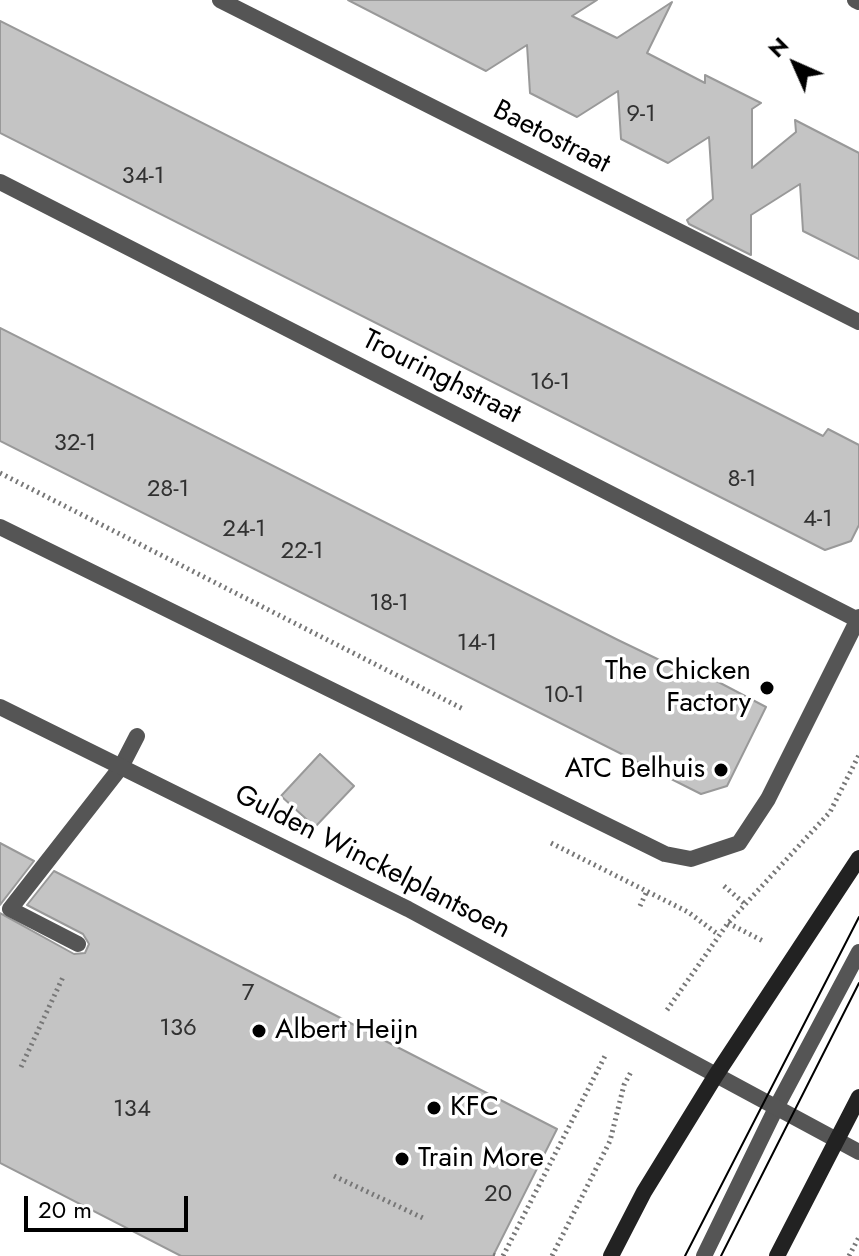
<!DOCTYPE html>
<html>
<head>
<meta charset="utf-8">
<style>
	body { margin:0 }
	#map { position:relative; width:859px; height:1256px; overflow:hidden; background:#fff; font-family:Jost,sans-serif }
	canvas { display:block }
	.north { position:absolute; left:755px; top:24px; width:80px; height:80px; -webkit-text-stroke:6px #fff; paint-order:stroke; rotate:315deg; font-size:22px; font-weight:700; line-height:32px; text-align:center; color:#000 }
	.north::after { content:''; display:block; margin:auto; width:28px; height:36px; background:#000; clip-path:polygon(50% 0,100% 100%,50% 72%,0 100%) }
	.scale { position:absolute; left:24px; top:1196px; width:164px; height:36px; box-sizing:border-box; border:4px solid #000; border-top:0; padding-left:10px; font-size:24px; line-height:28px; white-space:nowrap; color:#000; -webkit-text-stroke:6px #fff; paint-order:stroke }
</style>
</head>
<body>
<div id="map">
<canvas width="859" height="1256"></canvas>
<div class="north">N</div>
<div class="scale">20 m</div>
</div>
<script>
const ctx = document.querySelector('canvas').getContext('2d');
ctx.lineJoin = 'round';
function paint(path, color) {
  ctx.fillStyle = color;
  ctx.fill(path, 'evenodd');
}
function poly(rows) {
  const path = new Path2D();
  for (const r of rows) {
    path.moveTo(r[0], r[1]);
    for (let i = 2; i < r.length; i += 2) path.lineTo(r[i], r[i + 1]);
  }
  return path;
}
function strokePath(path, color, width, dash) {
  ctx.strokeStyle = color;
  ctx.lineWidth = width;
  ctx.lineCap = dash ? 'butt' : 'round';
  ctx.setLineDash(dash || []);
  ctx.stroke(path);
}
function drawText(font, color, halo, rows, align = 'center') {
  ctx.font = font + ' Jost,sans-serif';
  ctx.lineWidth = 7;
  ctx.setLineDash([]);
  ctx.textBaseline = 'middle';
  ctx.strokeStyle = halo;
  ctx.fillStyle = color;
  for (const [text, x, y, turn = 0] of rows) {
    ctx.save();
    ctx.translate(x, y);
    ctx.rotate((+turn || 0) * Math.PI / 180);
    ctx.textAlign = isNaN(turn) ? turn : align;
    if (halo) ctx.strokeText(text, 0, 0);
    ctx.fillText(text, 0, 0);
    ctx.restore();
  }
}
const building = poly([
	[348,0,597,0,572,16,617,38,672,2,647,53,705,83,705,75,761,103,752,109,752,168,796,132,795,120,859,153,859,259,803,231,800,184,751,215,751,255,689,224,687,220,713,199,709,137,668,163,621,139,618,91,577,117,530,93,527,45,486,71,348,0],
	[0,21,823,436,828,429,859,445,859,525,851,541,825,550,0,133,0,21],
	[0,328,618,640,701,680,705,675,766,707,727,786,701,794,0,441,0,328],
	[320,754,354,786,315,827,281,796,320,754],
	[0,843,34,861,0,905,0,843],
	[54,871,557,1129,493,1256,181,1256,0,1163,0,913,74,954,85,953,89,944,83,934,27,905,54,871]
]);
const path = poly([
	[0,473,465,710],
	[551,843,688,912,719,935],
	[724,886,745,904],
	[640,906,647,891],
	[728,923,763,941],
	[667,1010,728,923,830,812,859,755],
	[21,1067,63,977],
	[334,1176,423,1218],
	[493,1255,496,1256],
	[503,1256,605,1056],
	[552,1256,610,1141,624,1085,632,1070],
	[849,1256,859,1237]
]);
const service = poly([
	[704,1256,777,1106,859,952]
]);
const pedestrian = poly([
	[78,944,10,909,121,767,137,736]
]);
const minor = poly([
	[220,0,859,322],
	[855,0,859,2],
	[0,182,858,620],
	[0,527,665,854,691,859,739,843,768,799,859,617],
	[0,707,408,909,859,1152]
]);
const secondary = poly([
	[611,1256,644,1192,716,1075,859,858],
	[777,1256,859,1097]
]);
const tram = poly([
	[685,1256,859,917],
	[721,1256,859,983]
]);
const markers = [
	[767,688,8,"#000"],
	[721,770,8,"#000"],
	[259,1031,8,"#000"],
	[434,1108,8,"#000"],
	[402,1159,8,"#000"]
];
const numberNames = [
	["9-1",641,115],
	["34-1",143,177],
	["16-1",550,383],
	["32-1",75,444],
	["8-1",742,480],
	["28-1",168,490],
	["4-1",818,520],
	["24-1",244,530],
	["22-1",302,552],
	["18-1",389,604],
	["14-1",477,644],
	["10-1",564,696],
	["7",248,994],
	["136",178,1029],
	["134",132,1110],
	["20",498,1195]
];
const streetNames = [
	["Baetostraat",551,138,27],
	["Trouringhstraat",441,378,27],
	["Gulden Winckelplantsoen",372,863,27]
];
const poiNames = [
	["The Chicken",751,672,"right"],
	["Factory",751,704,"right"],
	["ATC Belhuis",705,770,"right"],
	["Albert Heijn",275,1031],
	["KFC",450,1108],
	["Train More",418,1159]
];
paint(building, '#c4c4c4');
strokePath(building, '#999', 2);
strokePath(path, '#777', 5, [2, 4]);
strokePath(service, '#555', 16);
strokePath(pedestrian, '#555', 16);
strokePath(minor, '#555', 16);
strokePath(secondary, '#222', 16);
strokePath(tram, '#000', 2);
for (const [x, y, r, color] of markers) {
  const dot = new Path2D();
  dot.arc(x, y, r, 0, 2 * Math.PI);
  ctx.fillStyle = color;
  ctx.fill(dot);
  strokePath(dot, '#fff', 3);
}
drawText('24px', '#313131', null, numberNames);
drawText('28px', '#000', '#fff', streetNames);
drawText('28px', '#000', '#fff', poiNames, 'left');
</script>
</body>
</html>
